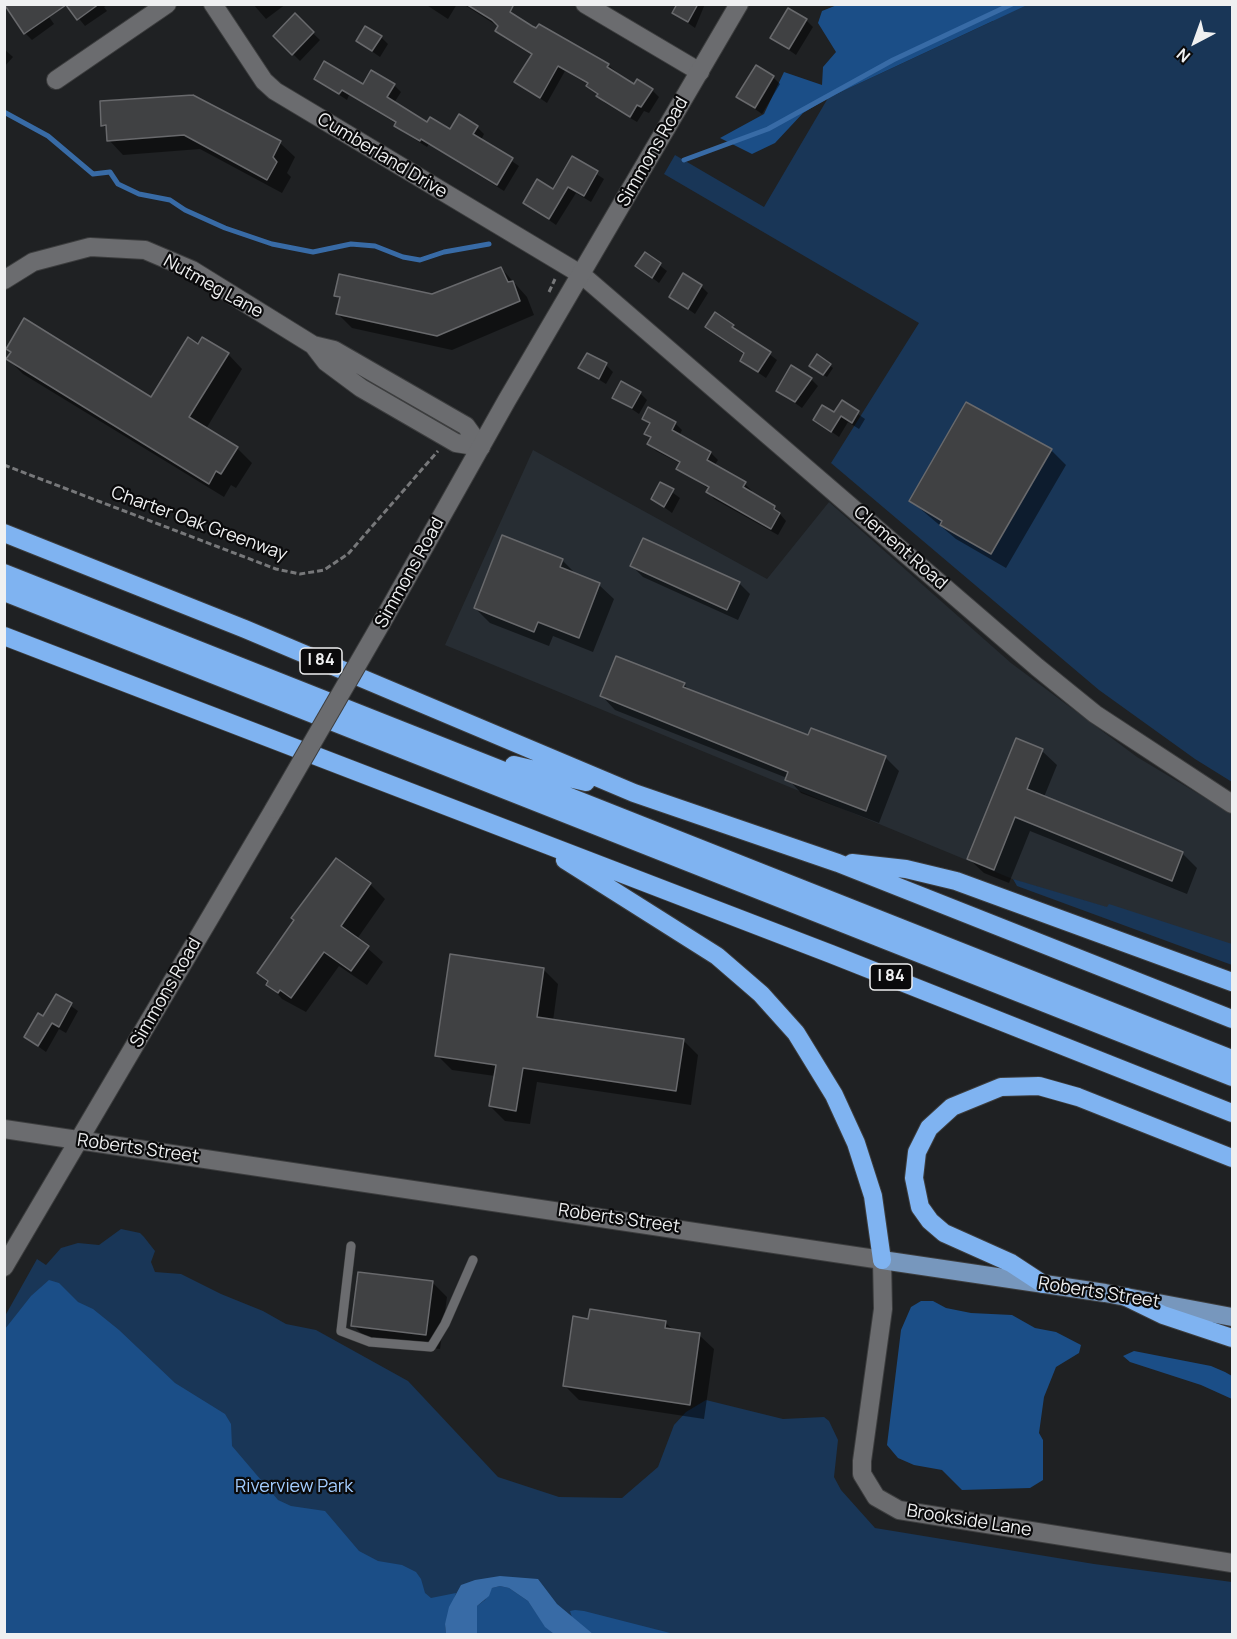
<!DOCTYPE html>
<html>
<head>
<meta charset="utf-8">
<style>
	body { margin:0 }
	#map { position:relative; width:1237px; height:1639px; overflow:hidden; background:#1f2123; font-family:Manrope,sans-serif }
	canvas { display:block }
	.frame { position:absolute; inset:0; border:6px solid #eff0f1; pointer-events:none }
	.north { position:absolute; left:1165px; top:12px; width:60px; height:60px; -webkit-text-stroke:4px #0a0a0b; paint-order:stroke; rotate:221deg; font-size:16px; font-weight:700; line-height:24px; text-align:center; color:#eff0f1 }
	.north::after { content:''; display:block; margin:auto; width:21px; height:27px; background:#eff0f1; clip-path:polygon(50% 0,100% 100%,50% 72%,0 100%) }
</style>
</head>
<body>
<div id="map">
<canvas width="1237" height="1639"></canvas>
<div class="frame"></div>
<div class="north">N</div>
</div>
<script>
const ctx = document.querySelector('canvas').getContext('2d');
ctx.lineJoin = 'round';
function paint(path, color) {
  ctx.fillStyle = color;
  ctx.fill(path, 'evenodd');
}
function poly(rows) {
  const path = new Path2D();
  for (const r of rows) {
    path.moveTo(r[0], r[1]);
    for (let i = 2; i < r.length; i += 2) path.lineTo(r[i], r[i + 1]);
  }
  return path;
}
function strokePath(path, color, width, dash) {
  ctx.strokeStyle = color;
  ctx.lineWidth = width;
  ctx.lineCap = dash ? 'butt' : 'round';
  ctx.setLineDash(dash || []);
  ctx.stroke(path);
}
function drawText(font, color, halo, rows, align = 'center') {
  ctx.font = font + ' Manrope,sans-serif';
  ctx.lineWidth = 4.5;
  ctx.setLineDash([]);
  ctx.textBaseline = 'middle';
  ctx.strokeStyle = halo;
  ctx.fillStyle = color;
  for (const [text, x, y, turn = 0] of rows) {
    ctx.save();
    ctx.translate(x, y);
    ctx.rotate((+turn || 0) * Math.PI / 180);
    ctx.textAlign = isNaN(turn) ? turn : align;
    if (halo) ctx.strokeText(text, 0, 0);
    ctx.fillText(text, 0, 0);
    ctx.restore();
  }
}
const built = poly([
	[533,450,767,579,829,502,1011,663,1137,757,1232,814,1232,945,1015,880,445,645]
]);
const green = poly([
	[966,5,1232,5,1232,782,1195,759,1099,690,831,463,919,323,664,174,675,155,764,207,828,98,993,21],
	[1013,879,1107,907,1109,904,1232,944,1232,965,1017,886],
	[121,1229,140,1233,144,1237,155,1251,151,1262,155,1272,181,1274,221,1294,263,1311,286,1324,316,1330,408,1381,498,1477,559,1497,622,1498,658,1467,674,1425,686,1412,706,1400,783,1419,824,1417,829,1421,838,1440,834,1477,841,1490,875,1528,1094,1564,1232,1582,1232,1634,5,1634,5,1316,37,1259,46,1265,61,1248,78,1243,99,1245]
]);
const forest = poly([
	[837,5,837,4,1027,5,828,98,803,113,775,143,752,154,720,138,764,114,784,72,822,85,823,67,836,52,818,23,822,11],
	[49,1280,59,1283,78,1302,93,1309,119,1330,175,1383,225,1414,231,1424,232,1446,278,1500,291,1506,325,1511,359,1551,378,1561,402,1565,416,1572,421,1579,425,1593,431,1598,456,1593,445,1625,446,1634,5,1634,5,1329,31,1296],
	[921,1301,933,1301,946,1308,971,1313,1012,1315,1035,1328,1056,1332,1081,1345,1079,1353,1056,1367,1044,1397,1039,1433,1043,1440,1043,1480,1030,1488,962,1490,942,1470,914,1465,898,1458,887,1445,901,1330,911,1307],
	[1134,1351,1211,1366,1225,1372,1232,1376,1232,1399,1201,1385,1130,1362,1123,1356],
	[500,1586,509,1588,528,1601,545,1626,554,1634,477,1634,477,1606,485,1600,492,1588],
	[575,1610,584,1611,674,1634,593,1634,573,1620,570,1611]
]);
const water = poly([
	[500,1576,538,1579,557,1604,593,1634,554,1634,545,1627,528,1601,509,1588,500,1586,492,1588,489,1596,477,1606,477,1634,446,1634,445,1624,449,1607,461,1585,475,1580]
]);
const shadow = poly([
	[40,4,54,24,32,40,25,33],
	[67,4,109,4,104,7,107,11,85,26],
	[253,4,286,4,266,19],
	[425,4,457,4,448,19],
	[463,4,500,4,531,27,608,65,634,86,652,90,659,97,649,113,644,111,637,122,605,103,589,85,565,71,547,103,516,82,533,56,503,37,497,31,499,27],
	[679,4,705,4,695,28,674,13],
	[295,16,320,40,300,61,275,36],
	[806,20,813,27,796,55,772,38],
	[381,37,388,44,380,57,357,41],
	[4,49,13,57,4,67],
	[773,77,780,84,762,114,738,97],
	[315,79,363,86,394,85,401,92,394,103,428,124,451,131,477,127,484,134,481,140,519,166,504,191,429,144,427,147,403,132,397,124,349,95,347,100],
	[192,97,280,143,295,157,287,173,291,177,282,193,200,149,123,155,109,140,108,130,103,125],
	[572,158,604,179,591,202,576,193,556,225,525,203,553,191],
	[645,254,667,271,659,283,637,266],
	[501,268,527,297,534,315,452,350,352,328,338,314,341,300,335,295,432,296],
	[701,286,708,293,695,314,671,297],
	[733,326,777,360,766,378,741,361,745,355,707,327],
	[199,346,228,354,242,369,206,429,237,448,252,463,236,488,231,485,224,497,23,374,8,359,152,399],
	[818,356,833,368,827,377,814,369],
	[606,365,613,372,606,384,580,368],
	[811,379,818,386,802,408,778,391],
	[640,393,647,400,639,414,614,397],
	[842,403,865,419,859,429,848,422,839,437,815,420,835,414],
	[967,404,1051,450,1066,465,1006,568,956,539,911,501],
	[644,419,675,423,682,430,679,436,711,453,718,460,714,466,745,484,752,491,750,493,774,507,786,521,778,535,714,499,708,492,709,489,678,469,681,464,656,451,649,444,652,439,646,433,650,425],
	[661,484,680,498,672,513,653,499],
	[562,560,577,575,599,585,614,599,593,652,553,636,549,646,490,623,475,608],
	[632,566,739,583,750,594,738,620,643,577],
	[684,684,691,692,809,737,812,729,886,758,899,771,879,823,801,793,787,778,615,710,602,696],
	[1042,751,1057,765,1044,797,1182,853,1197,868,1187,894,1030,831,1009,883,984,873,969,859],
	[370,884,385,899,357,939,383,962,367,985,339,966,306,1012,282,999,259,973],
	[543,969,558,984,553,1021,683,1040,698,1055,691,1105,537,1082,530,1124,505,1121,490,1106,495,1076,452,1070,437,1055],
	[57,996,78,1011,66,1033,59,1029,46,1052,25,1037,44,1018],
	[432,1282,447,1297,440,1349,368,1340,353,1325],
	[589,1320,665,1322,674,1331,699,1335,714,1349,704,1419,579,1400,565,1386]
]);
const stream = poly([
	[4,112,48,136,93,174,110,172,118,184,139,194,170,200,185,210,225,228,272,244,313,252,351,244,375,246,403,257,420,260,444,252,489,244],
	[684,160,768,129,893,60,1012,4]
]);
const building = poly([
	[4,4,99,4,77,20,66,5,24,34,4,4],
	[466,4,514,4,510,12,532,26,536,28,539,24,609,64,607,67,634,84,637,79,653,89,641,107,637,105,630,117,596,96,598,94,586,86,588,83,558,66,540,98,514,82,532,54,495,31,498,26,492,20,466,4],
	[677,4,698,4,688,22,672,13,677,4],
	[788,8,807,19,789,49,770,38,788,8],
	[295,13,314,32,292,55,273,36,295,13],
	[365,26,382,36,372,51,356,41,365,26],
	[324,61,363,84,371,70,395,84,387,97,427,122,430,117,450,129,459,114,478,126,473,134,513,158,497,185,421,139,420,141,394,126,396,122,342,90,339,94,314,79,324,61],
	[756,65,774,76,755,108,736,97,756,65],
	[193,95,281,141,273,157,277,162,267,180,184,135,107,141,106,125,101,126,100,101,193,95],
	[572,156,598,171,584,196,568,187,549,219,523,203,537,179,553,189,572,156],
	[645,252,661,263,652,278,635,266,645,252],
	[501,267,508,282,513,281,520,301,437,336,336,314,340,297,334,296,339,274,432,294,501,267],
	[683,273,702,285,688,309,669,297,683,273],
	[715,312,734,325,732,327,771,352,758,372,740,361,744,353,705,327,715,312],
	[24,318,151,397,188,337,198,344,202,337,229,353,189,417,238,447,221,474,216,471,209,484,6,359,11,352,6,349,24,318],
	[587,353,607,363,599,379,578,368,587,353],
	[817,354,831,364,823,375,809,366,817,354],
	[791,365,812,378,795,402,776,391,791,365],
	[621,381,641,392,632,408,612,398,621,381],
	[842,400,859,411,852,423,841,416,831,432,813,420,822,405,834,412,842,400],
	[966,402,1052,449,991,554,940,525,942,521,909,501,966,402],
	[648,407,676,422,672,430,711,452,707,460,746,482,743,487,775,506,774,509,780,513,771,529,706,492,709,487,676,469,680,462,647,444,651,437,644,434,650,423,642,419,648,407],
	[660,482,674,489,664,507,651,499,660,482],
	[502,535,563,559,560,567,600,583,579,638,538,622,534,632,474,608,502,535],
	[643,538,740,582,727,610,630,566,643,538],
	[616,656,685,683,683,687,808,735,811,728,886,756,866,811,785,780,788,772,600,696,616,656],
	[1016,738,1043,749,1027,789,1183,852,1172,881,1015,817,994,870,967,859,1016,738],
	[336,858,371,883,341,926,369,946,351,971,324,952,291,998,280,990,278,993,266,985,268,981,257,973,294,920,291,918,336,858],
	[450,954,544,968,537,1017,684,1039,676,1091,523,1068,516,1111,489,1106,496,1065,435,1056,450,954],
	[56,994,72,1003,59,1027,52,1023,38,1046,24,1037,38,1013,43,1016,56,994],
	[358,1272,433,1281,426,1335,351,1326,358,1272],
	[590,1309,666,1321,665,1328,700,1333,690,1405,563,1386,573,1316,588,1319,590,1309]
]);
const path = poly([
	[549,292,555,279],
	[4,465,276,569,300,574,324,570,348,554,438,451]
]);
const lane = poly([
	[351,1246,341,1331,370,1342,431,1347,445,1324,473,1260]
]);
const street = poly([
	[213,4,264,81,275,91,582,275,1037,667,1095,714,1232,804],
	[585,4,700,72],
	[56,80,167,4],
	[4,280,33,262,90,247,145,250,192,270,313,345,334,350,466,426,481,447],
	[313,345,326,362,361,388,456,443,481,447],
	[882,1260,883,1309,862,1461,862,1474,876,1497,899,1510,1232,1563]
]);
const secondary = poly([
	[382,622,507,400,739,4],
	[4,1129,882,1260],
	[4,1267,274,809]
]);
const primary = poly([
	[882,1260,1105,1293,1232,1317]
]);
const highway = poly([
	[4,533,245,629,634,793,838,863,1232,1019],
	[4,573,1232,1059],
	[4,592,1232,1077],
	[4,636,831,954,1232,1113],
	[514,765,586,782],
	[565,860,717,956,761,994,796,1033,834,1095,856,1143,873,1196,882,1260],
	[852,863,906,869,956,881,1232,982],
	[1043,1284,1011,1263,944,1233,930,1221,920,1207,914,1178,917,1152,929,1128,952,1107,1001,1087,1039,1086,1078,1097,1232,1158],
	[1126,1297,1163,1315,1232,1338]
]);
const secondaryBridge = poly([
	[274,809,382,622]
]);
const shields = [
	[321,661,42],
	[891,977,42]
];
const shieldNames = [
	["I 84",321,661],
	["I 84",891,977]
];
const streetNames = [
	["Simmons Road",653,152,-60],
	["Cumberland Drive",382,156,31],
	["Nutmeg Lane",213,287,29],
	["Charter Oak Greenway",199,524,20],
	["Clement Road",900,548,41],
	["Simmons Road",410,573,-61],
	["Simmons Road",166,993,-60],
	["Roberts Street",138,1149,8],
	["Roberts Street",619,1219,8],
	["Roberts Street",1099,1293,9],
	["Brookside Lane",969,1521,9]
];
const parkNames = [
	["Riverview Park",294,1487]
];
paint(built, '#272d33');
paint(green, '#193657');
paint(forest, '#1b4e87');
paint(water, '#386ba6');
paint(shadow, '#0007');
strokePath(stream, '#386ba6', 5);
paint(building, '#404143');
strokePath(building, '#68696c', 1.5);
strokePath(lane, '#3c3d3e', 10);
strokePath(street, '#3c3d3e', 20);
strokePath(secondary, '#3c3d3e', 20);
strokePath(primary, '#3c3d3e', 20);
strokePath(highway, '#3c3d3e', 20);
strokePath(path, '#77787a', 3, [6, 3]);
strokePath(lane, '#6b6c6f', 9);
strokePath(street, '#6b6c6f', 18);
strokePath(secondary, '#6b6c6f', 18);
strokePath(primary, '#7797bd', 18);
strokePath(highway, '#7fb3f1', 18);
strokePath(secondaryBridge, '#3c3d3e', 20, []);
strokePath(secondaryBridge, '#6b6c6f', 18);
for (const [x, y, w] of shields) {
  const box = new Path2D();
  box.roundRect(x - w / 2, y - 13, w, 26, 4.5);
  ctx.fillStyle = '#0a0a0b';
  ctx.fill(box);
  strokePath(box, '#eff0f1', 1.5);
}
drawText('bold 16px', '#eff0f1', null, shieldNames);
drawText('18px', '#eff0f1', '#0a0a0b', streetNames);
drawText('18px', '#a3cdff', '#0a0a0b', parkNames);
</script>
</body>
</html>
